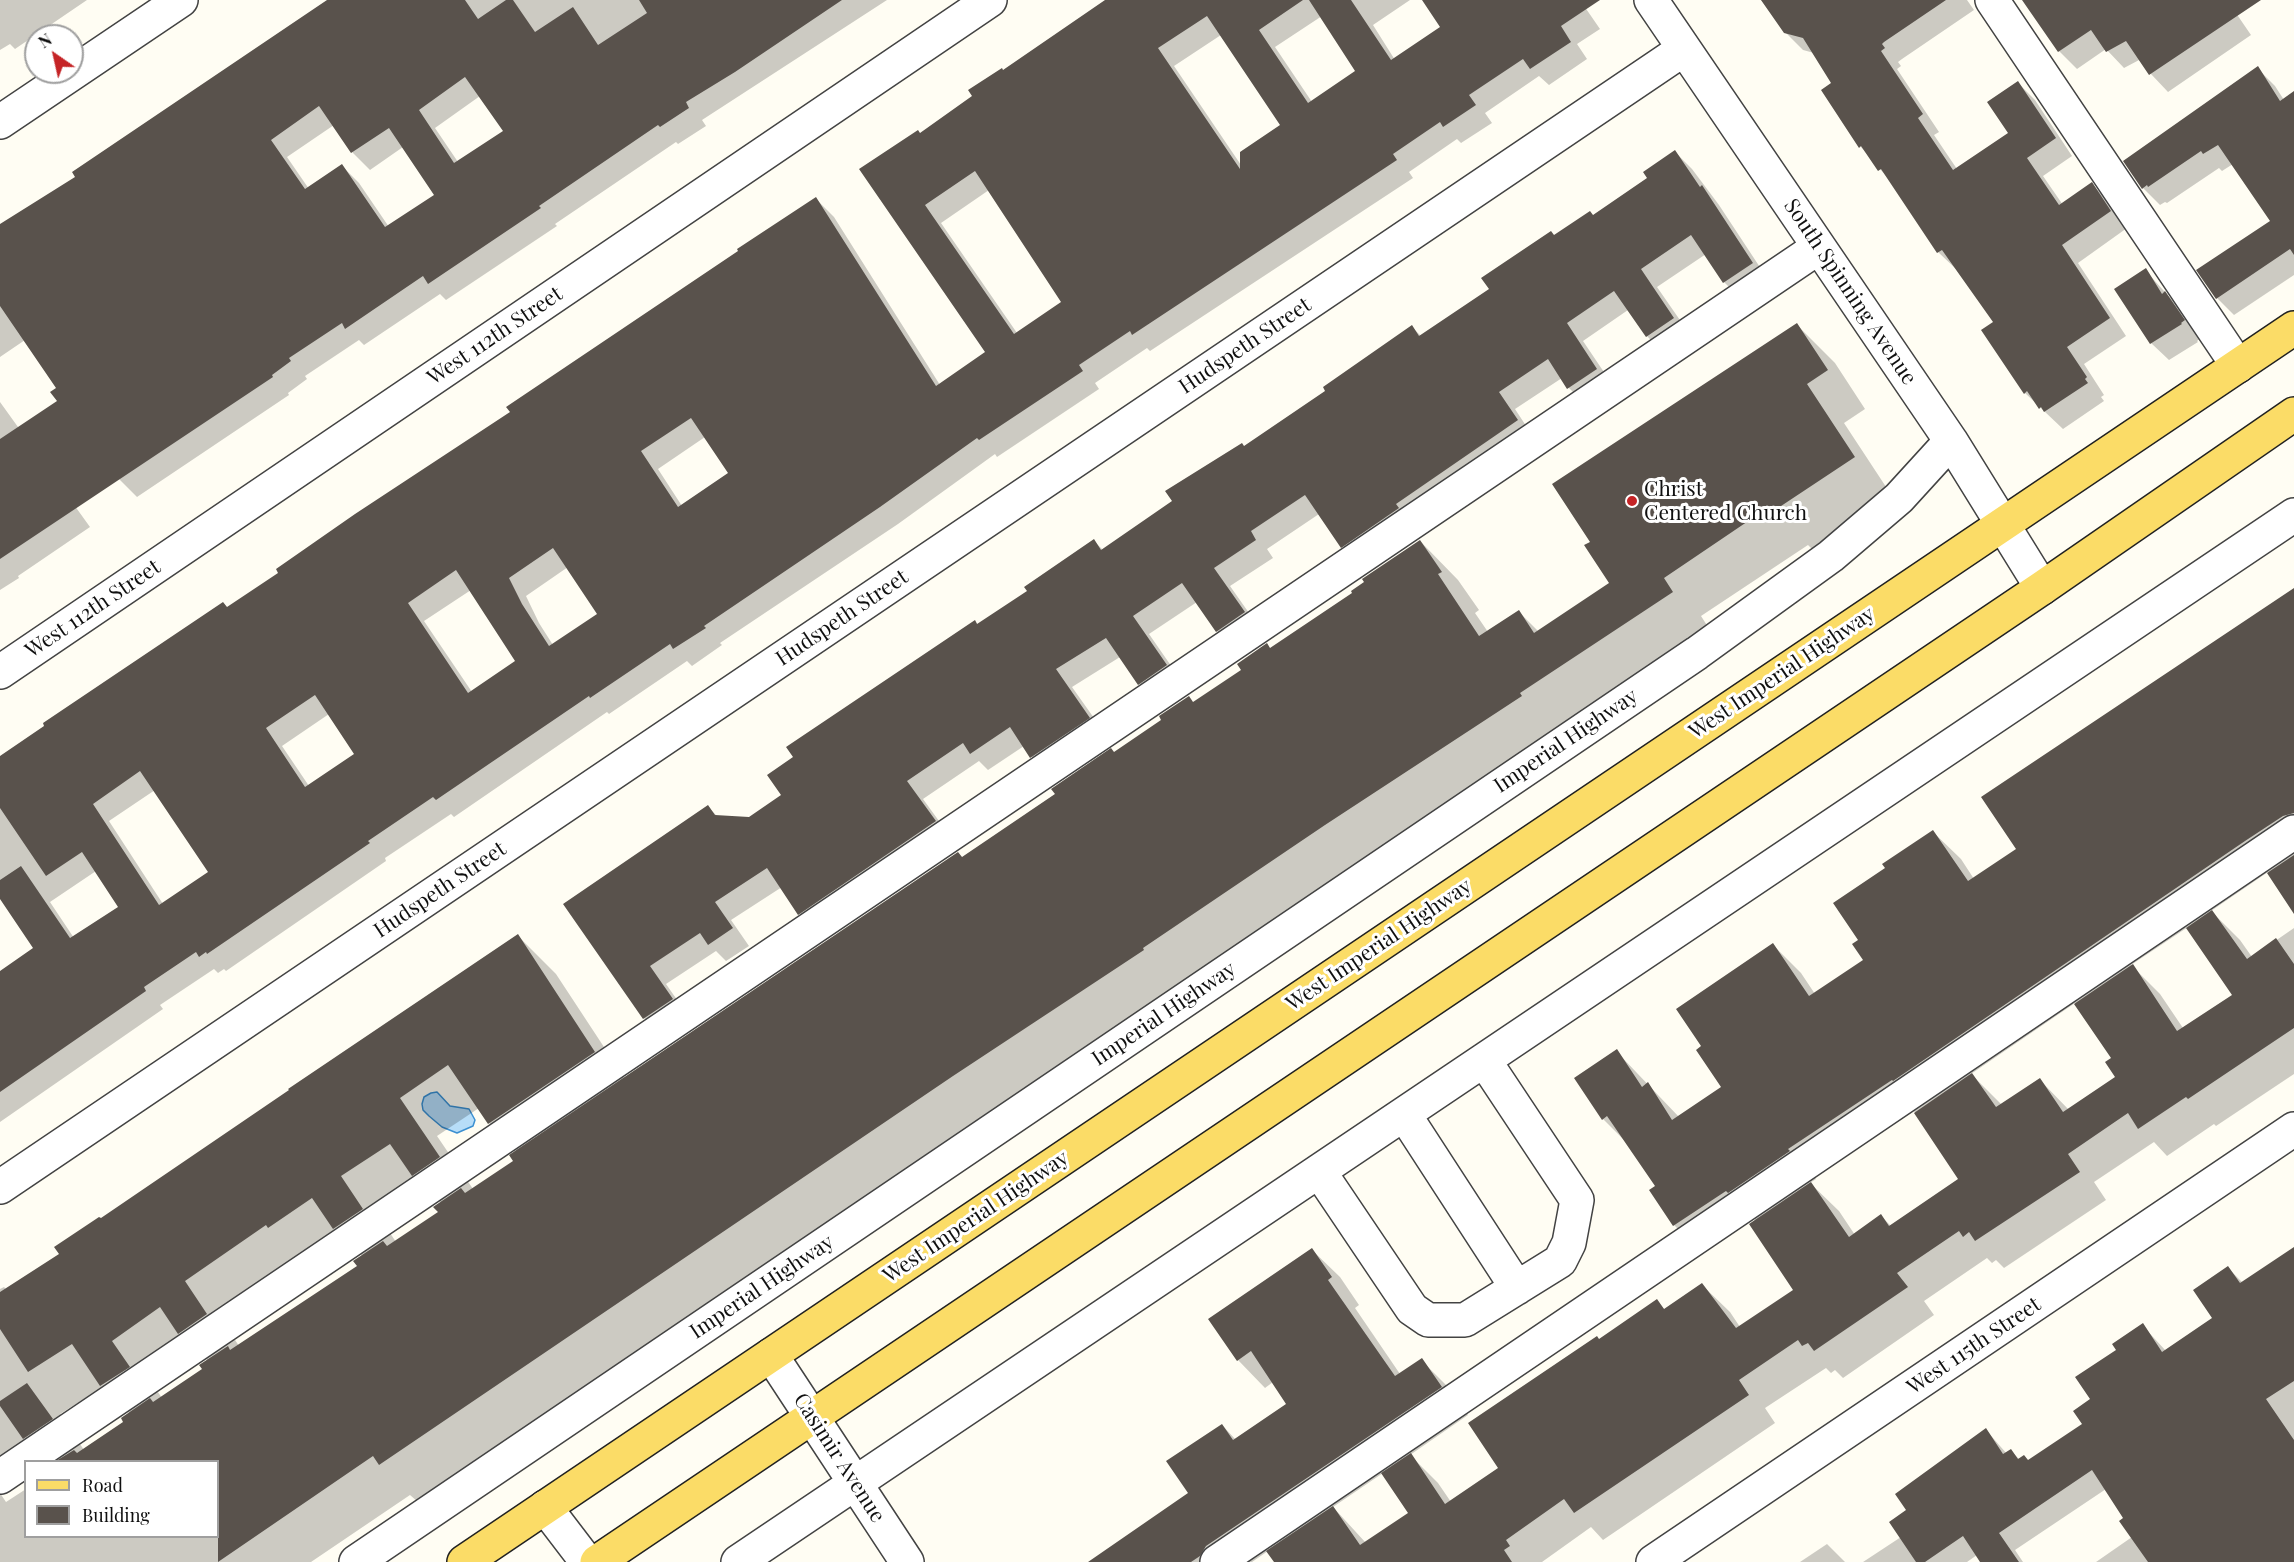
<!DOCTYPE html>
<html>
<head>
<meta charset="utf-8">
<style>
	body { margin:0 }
	#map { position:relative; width:2294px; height:1562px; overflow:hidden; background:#fffdf3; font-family:"Playfair Display",serif }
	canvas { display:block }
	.legend { position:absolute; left:24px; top:1460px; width:195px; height:78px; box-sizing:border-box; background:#fff; border:2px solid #9f9f9f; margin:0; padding:8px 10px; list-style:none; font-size:18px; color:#101010 }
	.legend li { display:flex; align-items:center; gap:12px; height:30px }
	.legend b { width:30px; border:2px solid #9f9f9f }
	.north { position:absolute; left:24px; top:24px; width:60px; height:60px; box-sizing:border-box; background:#fff; border:2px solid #9f9f9f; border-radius:50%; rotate:326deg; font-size:16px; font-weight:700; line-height:24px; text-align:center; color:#101010 }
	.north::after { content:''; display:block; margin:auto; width:21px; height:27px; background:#c52426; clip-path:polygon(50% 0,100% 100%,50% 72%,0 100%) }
</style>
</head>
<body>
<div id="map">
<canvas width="2294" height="1562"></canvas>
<ul class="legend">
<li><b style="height:8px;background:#fbdc67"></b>Road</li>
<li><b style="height:16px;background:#59524c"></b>Building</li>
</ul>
<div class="north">N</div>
</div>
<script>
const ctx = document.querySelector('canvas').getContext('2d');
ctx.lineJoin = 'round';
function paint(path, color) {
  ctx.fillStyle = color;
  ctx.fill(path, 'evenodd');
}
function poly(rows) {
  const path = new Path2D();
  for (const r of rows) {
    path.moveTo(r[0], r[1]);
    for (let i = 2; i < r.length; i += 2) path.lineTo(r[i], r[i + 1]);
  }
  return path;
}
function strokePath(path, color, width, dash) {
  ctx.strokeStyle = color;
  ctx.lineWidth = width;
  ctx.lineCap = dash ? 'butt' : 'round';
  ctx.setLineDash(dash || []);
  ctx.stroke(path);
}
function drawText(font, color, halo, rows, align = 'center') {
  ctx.font = font + ' "Playfair Display",serif';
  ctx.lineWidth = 6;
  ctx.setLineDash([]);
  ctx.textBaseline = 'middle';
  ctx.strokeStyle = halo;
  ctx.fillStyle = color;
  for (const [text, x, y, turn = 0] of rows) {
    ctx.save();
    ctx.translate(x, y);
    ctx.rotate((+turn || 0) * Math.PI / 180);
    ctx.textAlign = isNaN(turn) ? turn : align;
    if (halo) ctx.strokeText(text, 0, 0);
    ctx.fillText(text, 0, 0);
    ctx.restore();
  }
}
const water = poly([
	[437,1092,450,1106,469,1109,475,1120,473,1126,457,1133,442,1127,429,1116,423,1110,422,1104,424,1097,431,1093,437,1092]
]);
const shadow = poly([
	[0,0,87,0,15,49,10,44,0,50],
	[329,0,887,0,702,120,706,126,678,144,676,142,555,224,557,226,446,300,440,294,364,345,359,340,305,376,307,379,288,393,289,395,137,497,120,480,25,340,0,357,0,226,77,177],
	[480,96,505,132,458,162,435,128],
	[334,125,353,153,370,170,403,147,436,196,389,227,359,183,342,166,309,189,287,157],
	[1108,0,1410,0,1373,25,1395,60,1442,27,1424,0,1580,0,1600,29,1577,44,1587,59,1549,85,1539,76,1485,113,1492,123,1461,143,1457,139,1409,172,1413,178,1150,351,1147,348,1095,383,1099,389,997,457,995,454,898,524,720,643,722,645,692,666,687,661,609,714,607,712,454,817,451,814,385,858,386,861,226,971,224,969,218,973,214,969,160,1005,163,1009,0,1122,0,973,35,949,0,896,0,758,228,608,512,413,816,199,834,217,940,385,987,352,861,170,921,134,974,97,1004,71],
	[1322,16,1357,71,1312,102,1275,47],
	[1221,35,1282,126,1241,165,1174,66],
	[989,190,1064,302,1017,333,941,223],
	[705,437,730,474,682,506,658,469],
	[568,567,599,614,553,645,539,623,526,596],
	[471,590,518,661,472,692,424,621],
	[329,714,357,754,309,786,282,746],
	[155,790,210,873,163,904,109,821],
	[96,871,120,908,74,938,50,902],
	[1761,0,1967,0,1974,10,1902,59,1898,62,1901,66,1897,69,1939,132,1934,135,1957,169,2010,133,2018,83,2035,100,2072,156,2043,176,2063,205,2092,184,2109,202,2127,228,2078,263,2126,336,2084,364,2104,395,2101,397,2104,401,2063,429,2025,393,1995,323,1956,269,1938,252,1893,184,1861,147,1823,90,1833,84,1814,53,1803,50,1785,32],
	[2024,0,2227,0,2251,35,2168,92,2151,74,2141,59,2124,68,2106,49,2077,69,2059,51],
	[2257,68,2275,86,2284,100,2294,107,2294,275,2234,315,2217,298,2272,221,2233,164,2222,171,2219,168,2167,203,2165,202,2160,205,2143,188],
	[1675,152,1692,169,1719,205,1769,281,1741,299,1724,282,1706,254,1657,287,1691,336,1664,354,1647,336,1628,310,1583,341,1614,387,1586,405,1569,388,1562,378,1515,409,1534,438,1359,564,1342,547,1319,514,1267,549,1273,558,1230,586,1261,630,1234,649,1217,631,1197,602,1149,634,1183,683,1156,701,1139,684,1120,657,1072,687,1106,735,1049,774,1032,757,1024,746,988,770,979,761,923,799,952,839,817,931,799,914,782,887,731,920,749,946,726,961,716,951,666,984,689,1017,662,1036,644,1018,565,904,708,807,718,817,749,818,783,796,975,621,978,625,1029,592,1094,541,1103,550,1174,502,1244,447,1327,391,1412,327,1421,336,1491,289,1554,236,1593,216,1649,178],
	[2145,270,2182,311,2201,338,2197,341,2198,342,2169,360,2151,343],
	[1797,325,1835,363,1865,409,1844,423,1892,496,1812,549,1808,545,1701,616,1710,630,418,1502,410,1495,311,1562,0,1562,0,1493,6,1502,26,1489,26,1536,218,1536,218,1462,48,1462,0,1467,0,1289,4,1287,7,1290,61,1254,101,1220,518,936,556,974,625,1079,962,859,1114,753,1194,703,1354,593,1420,541,1458,580,1479,610,1475,613,1488,632,1519,612,1539,632,1611,584],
	[479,1108,489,1123,517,1152,515,1161,473,1189,437,1136],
	[423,1185,441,1203,440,1213,396,1242,378,1215],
	[345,1239,362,1256,359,1267,239,1346,222,1320],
	[195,1348,208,1361,204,1369,162,1398,149,1379],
	[103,1387,130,1414,125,1422,84,1450,60,1414],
	[0,402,90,527,18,576,19,578,0,590],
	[2294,590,2294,911,2268,872,2211,911,2240,940,2252,957,2294,928,2294,1074,2216,1126,2214,1124,2167,1156,2154,1142,2094,1182,2106,1200,2004,1268,1996,1260,1992,1263,1987,1258,1924,1301,1934,1315,1843,1378,1835,1370,1831,1373,1826,1368,1765,1408,1775,1423,1603,1540,1591,1527,1542,1562,1275,1562,1268,1551,1252,1562,1090,1562,1190,1493,1222,1425,1236,1440,1288,1404,1273,1382,1265,1388,1238,1360,1312,1250,1340,1277,1359,1305,1355,1308,1400,1374,1421,1360,1449,1388,1468,1415,1410,1455,1438,1483,1451,1502,1500,1468,1599,1340,1657,1301,1665,1310,1702,1285,1730,1312,1740,1327,1795,1290,1754,1218,1702,1253,1674,1225,1657,1187,1628,1144,1603,1119,1616,1051,1679,1117,1723,1088,1773,945,1801,973,1815,994,1865,961,1860,941,1887,868,1933,832,1961,859,1974,879,2018,849],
	[2188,927,2234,995,2183,1028,2160,994,2131,965],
	[2075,1003,2113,1059,2117,1077,2069,1110,2039,1079,2002,1105,1971,1074],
	[1914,1111,1960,1179,1891,1226,1881,1216,1855,1235,1839,1211,1810,1183,1816,1179,1815,1177],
	[1383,1473,1410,1513,1366,1543,1333,1507],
	[2294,1249,2294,1562,2096,1562,2132,1537,2125,1519,2106,1489,2015,1550,2023,1562,1982,1562,1977,1555,1967,1562,1863,1562,1901,1537,1908,1510,1986,1430,2007,1454,2011,1451,2020,1460,2028,1461,2084,1424,2092,1400,2118,1351,2142,1325,2166,1351,2214,1319,2228,1268,2243,1283],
	[1827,1544,1845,1562,1800,1562]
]);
const building = poly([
	[327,0,465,0,478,19,506,0,513,0,535,32,573,7,598,45,647,13,639,0,842,0,735,72,686,102,689,108,660,127,658,125,539,206,541,208,428,284,423,276,345,329,342,323,289,358,291,361,272,375,273,377,0,559,0,439,57,401,50,392,56,388,0,306,0,224,75,177,72,172],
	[465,77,503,131,454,163,419,110],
	[319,106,351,153,389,128,434,195,385,227,342,164,305,189,271,140],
	[1105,0,1303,0,1259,30,1308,103,1355,71,1309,0,1351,0,1391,60,1440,27,1422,0,1600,0,1561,26,1571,42,1530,69,1523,59,1469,95,1476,105,1443,127,1440,122,1393,154,1397,160,1132,335,1130,331,1079,365,1083,371,979,440,977,438,880,507,704,626,706,628,673,649,670,644,590,698,589,696,436,800,433,797,368,841,370,843,207,954,206,952,199,957,196,952,144,987,146,991,0,1092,0,971,33,948,0,899,0,880,21,866,70,938,118,907,82,852,46,876,0,808,0,756,44,726,43,723,223,602,227,607,278,573,276,569,355,514,510,412,506,407,738,251,737,249,816,197,936,386,985,352,859,169,918,130,920,133,972,96,968,90,1002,68,1003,70],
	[1207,16,1280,125,1240,152,1240,169,1158,48],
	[975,171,1061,302,1014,334,925,205],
	[691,418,728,473,678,507,641,451],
	[553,548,597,614,549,646,522,604,509,578],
	[456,570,515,661,468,693,408,603],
	[315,695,354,754,305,787,266,728],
	[140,771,208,872,159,905,93,804],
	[1761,0,1946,0,1884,42,1882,44,1885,48,1881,51,1923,114,1918,118,1953,170,2008,133,1987,102,2018,81,2056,138,2027,158,2059,205,2092,182,2111,211,2062,245,2110,318,2067,347,2087,377,2085,379,2088,383,2044,412,2041,407,2039,409,2027,391,2024,394,1981,330,1993,322,1942,250,1937,253,1881,169,1878,171,1861,146,1859,148,1821,90,1831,83,1803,38,1784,33],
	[2022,0,2261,0,2149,75,2126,41,2106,52,2091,30,2058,52],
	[2258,66,2280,101,2294,91,2294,255,2290,249,2216,299,2196,270,2270,221,2218,145,2203,154,2201,151,2148,187,2147,185,2142,189,2123,161],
	[1675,150,1700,187,1702,185,1753,263,1723,283,1691,235,1641,269,1674,318,1646,337,1614,291,1567,323,1597,369,1567,389,1548,359,1499,392,1518,420,1396,504,1399,508,1341,548,1305,495,1251,531,1256,540,1214,568,1245,612,1216,632,1182,583,1133,616,1167,665,1138,685,1106,638,1056,669,1090,718,1030,758,1010,727,970,754,963,743,907,781,936,821,798,915,767,868,715,902,733,928,708,945,700,933,650,966,673,999,643,1019,563,904,708,805,715,815,749,817,781,795,767,775,793,757,786,747,975,620,977,624,1027,591,1024,587,1094,539,1101,550,1172,501,1165,491,1242,443,1244,446,1325,391,1323,387,1412,325,1419,336,1489,289,1481,278,1551,231,1554,235,1590,211,1593,215,1647,178,1643,172],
	[2146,268,2162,294,2165,291,2185,320,2181,323,2182,324,2150,344,2114,289],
	[1797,323,1828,370,1807,384,1855,457,1772,512,1769,507,1664,578,1673,592,1520,693,1522,696,1325,825,1143,948,1144,950,953,1076,379,1465,373,1456,218,1562,218,1461,56,1461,74,1450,77,1453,123,1422,121,1418,150,1398,153,1402,202,1369,199,1365,228,1346,230,1350,357,1266,353,1261,383,1241,387,1246,438,1212,433,1207,461,1188,465,1193,513,1161,509,1155,958,852,962,857,1055,794,1051,789,1111,748,1114,752,1161,720,1159,716,1189,696,1193,702,1241,670,1237,664,1267,643,1270,648,1352,593,1351,591,1364,582,1362,579,1420,540,1442,572,1438,574,1479,636,1519,610,1534,633,1609,583,1584,545,1590,542,1552,484],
	[2294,588,2294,813,2283,816,2245,841,1893,1081,1892,1080,1788,1149,1790,1151,1728,1193,1726,1191,1673,1226,1649,1190,1655,1186,1607,1116,1602,1120,1574,1078,1617,1049,1642,1087,1648,1082,1672,1120,1721,1087,1696,1050,1701,1046,1676,1009,1773,943,1809,996,1863,960,1852,944,1858,940,1833,903,1885,868,1882,864,1933,830,1968,881,2016,849,1981,797],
	[2294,855,2294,914,2267,873],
	[2212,910,2247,959,2276,938,2294,964,2294,1028,2188,1099,2186,1097,2138,1129,2128,1113,2068,1154,2080,1172,1975,1241,1969,1232,1963,1237,1959,1231,1897,1273,1908,1287,1814,1351,1808,1343,1802,1346,1798,1340,1739,1380,1749,1395,1574,1513,1564,1499,1506,1540,1510,1546,1504,1550,1512,1562,1274,1562,1266,1551,1333,1506,1360,1545,1408,1513,1381,1473,1411,1453,1445,1504,1498,1468,1468,1423,1597,1336,1599,1339,1657,1299,1664,1309,1702,1283,1736,1328,1793,1290,1749,1224,1811,1182,1849,1237,1881,1214,1889,1226,1958,1179,1914,1113,1972,1073,1996,1107,2040,1078,2063,1112,2115,1077,2105,1062,2111,1058,2074,1004,2133,964,2177,1031,2232,995,2186,928],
	[518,934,595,1052,488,1124,448,1065,400,1098,440,1157,412,1176,390,1144,341,1176,363,1209,333,1229,312,1198,268,1228,266,1225,185,1281,207,1314,178,1334,160,1307,112,1341,130,1367,100,1386,72,1344,28,1372,0,1329,0,1292,59,1254,54,1247,99,1217,101,1218,289,1090,288,1089],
	[2294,1247,2294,1381,2266,1399,2294,1440,2294,1562,2148,1562,2119,1521,2123,1518,2092,1470,1999,1533,2019,1562,1980,1562,1963,1536,1925,1562,1916,1562,1889,1522,1906,1510,1895,1494,1986,1428,2003,1454,2011,1449,2018,1459,2024,1455,2028,1460,2082,1424,2073,1411,2090,1399,2075,1377,2116,1350,2112,1344,2143,1323,2162,1352,2212,1318,2193,1290,2228,1266,2240,1283],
	[1312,1248,1332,1277,1328,1280,1395,1376,1422,1358,1442,1387,1206,1546,1200,1556,1191,1562,1088,1562,1188,1493,1166,1461,1222,1424,1233,1440,1286,1404,1251,1351,1237,1361,1208,1319],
	[27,1383,53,1419,23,1439,0,1406,0,1401]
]);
const minor = poly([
	[1651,0,1951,441,2042,588],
	[1992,0,2238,366],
	[0,122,181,0],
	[0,672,990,0],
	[1404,1114,1517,1288],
	[1319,1171,1412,1309,1428,1320,1465,1320,1560,1261,1569,1243,1577,1200,1484,1060],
	[0,1187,1684,49],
	[771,1355,907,1562],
	[0,1477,1819,247],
	[545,1507,587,1562],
	[356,1562,1697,653,1831,556,1899,498,1951,441],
	[738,1562,2294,515],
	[1217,1562,2294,832],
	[1653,1562,2294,1129]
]);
const major = poly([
	[464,1562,2294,328],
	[597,1562,2042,588,2294,414]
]);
const markers = [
	[1632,501,6,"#c52426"]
];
const streetNames = [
	["South Spinning Avenue",1850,292,56],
	["West 112th Street",495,336,-34],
	["Hudspeth Street",1245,346,-34],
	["West 112th Street",93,609,-34],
	["Hudspeth Street",842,618,-34],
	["West Imperial Highway",1782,673,-34],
	["Imperial Highway",1566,741,-34],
	["Hudspeth Street",440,890,-34],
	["West Imperial Highway",1379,945,-34],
	["Imperial Highway",1164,1014,-34],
	["West Imperial Highway",976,1217,-34],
	["Imperial Highway",762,1287,-34],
	["West 115th Street",1974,1346,-34],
	["Casimir Avenue",839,1458,57]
];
const poiNames = [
	["Christ",1644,489],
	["Centered Church",1644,513]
];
paint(water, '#b7ddf8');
strokePath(water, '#3c90d1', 1.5);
paint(shadow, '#0003');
paint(building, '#59524c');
strokePath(minor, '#434343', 36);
strokePath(major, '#212121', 36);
strokePath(minor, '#fff', 33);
strokePath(major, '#fbdc67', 33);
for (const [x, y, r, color] of markers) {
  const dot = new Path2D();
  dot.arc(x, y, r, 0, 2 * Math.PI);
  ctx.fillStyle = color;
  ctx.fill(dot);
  strokePath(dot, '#fff', 2);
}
drawText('21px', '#101010', '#fff', streetNames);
drawText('21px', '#101010', '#fff', poiNames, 'left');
</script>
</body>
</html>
